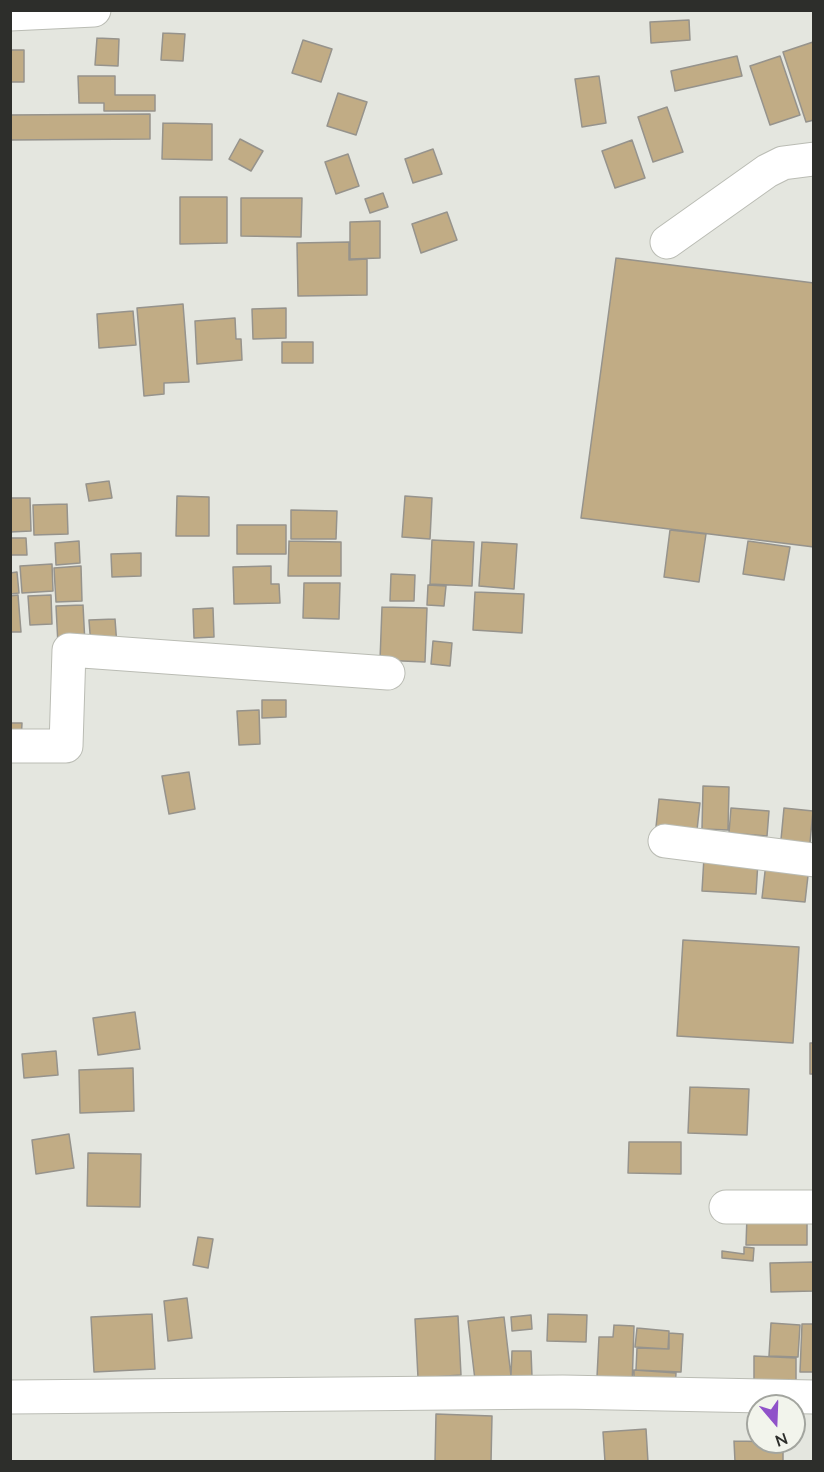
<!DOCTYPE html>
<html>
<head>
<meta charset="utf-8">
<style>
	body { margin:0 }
	#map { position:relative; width:824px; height:1472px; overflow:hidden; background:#e4e6df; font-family:"Nunito Sans",sans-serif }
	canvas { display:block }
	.frame { position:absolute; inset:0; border:12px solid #2d2e2b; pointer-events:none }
	.north { position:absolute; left:746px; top:1394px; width:60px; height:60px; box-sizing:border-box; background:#f2f4ec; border:2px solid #a3a59f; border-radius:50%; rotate:161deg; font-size:16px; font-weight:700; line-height:24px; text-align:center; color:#2d2e2b }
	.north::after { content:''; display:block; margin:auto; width:21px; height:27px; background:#9052c9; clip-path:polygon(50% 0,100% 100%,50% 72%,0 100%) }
</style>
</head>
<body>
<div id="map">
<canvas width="824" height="1472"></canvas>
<div class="frame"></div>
<div class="north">N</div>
</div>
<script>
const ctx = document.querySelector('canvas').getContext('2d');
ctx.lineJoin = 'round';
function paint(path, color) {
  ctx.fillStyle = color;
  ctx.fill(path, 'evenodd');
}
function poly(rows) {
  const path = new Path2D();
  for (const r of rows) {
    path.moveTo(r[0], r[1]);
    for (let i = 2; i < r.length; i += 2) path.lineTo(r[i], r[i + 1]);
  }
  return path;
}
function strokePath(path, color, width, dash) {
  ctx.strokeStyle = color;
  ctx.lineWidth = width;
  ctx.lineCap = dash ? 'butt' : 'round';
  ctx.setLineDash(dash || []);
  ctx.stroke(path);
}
const building = poly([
	[689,20,690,40,651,43,650,22,689,20],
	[163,33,185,34,183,61,161,60,163,33],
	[97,38,119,39,118,66,95,65,97,38],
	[303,40,332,49,321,82,292,73,303,40],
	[813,42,814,120,806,122,783,52,813,42],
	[10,50,24,50,24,82,10,82,10,50],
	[737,56,742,76,675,91,671,71,737,56],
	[780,56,800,115,770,125,750,66,780,56],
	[78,76,115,76,115,95,155,95,155,111,104,111,104,103,79,103,78,76],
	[599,76,606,123,582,127,575,79,599,76],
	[338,93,367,102,356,135,327,126,338,93],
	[667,107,683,152,653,162,638,117,667,107],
	[150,114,150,139,10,140,10,115,150,114],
	[163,123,212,124,212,160,162,159,163,123],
	[240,139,263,151,251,171,229,159,240,139],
	[632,140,645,178,615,188,602,151,632,140],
	[433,149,442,174,413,183,405,159,433,149],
	[348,154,359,186,336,194,325,162,348,154],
	[383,193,388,207,370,213,365,199,383,193],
	[180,197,227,197,227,243,180,244,180,197],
	[241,198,302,198,301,237,241,236,241,198],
	[447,212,457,240,421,253,412,224,447,212],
	[380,221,380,258,350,259,350,222,380,221],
	[349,242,349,260,367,259,367,295,298,296,297,243,349,242],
	[616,258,814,283,814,547,581,518,616,258],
	[183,304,189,382,164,383,164,394,144,396,137,308,183,304],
	[286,308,286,338,253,339,252,309,286,308],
	[133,311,136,345,99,348,97,314,133,311],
	[235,318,236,339,241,339,242,360,197,364,195,321,235,318],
	[282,342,313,342,313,363,282,363,282,342],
	[109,481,112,498,89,501,86,484,109,481],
	[177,496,209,497,209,536,176,536,177,496],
	[405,496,432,498,430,539,402,537,405,496],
	[10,498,30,498,31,531,10,532,10,498],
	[67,504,68,534,34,535,33,505,67,504],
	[291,510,337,511,336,539,291,539,291,510],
	[237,525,286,525,286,554,237,554,237,525],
	[670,530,706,534,699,582,664,577,670,530],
	[10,538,26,538,27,555,10,555,10,538],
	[432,540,474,542,472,586,430,584,432,540],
	[79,541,80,563,56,565,55,543,79,541],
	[289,541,341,542,341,576,288,576,289,541],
	[748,541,790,547,784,580,743,574,748,541],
	[482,542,517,544,514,589,479,586,482,542],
	[141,553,141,576,112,577,111,554,141,553],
	[52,564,53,591,22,593,20,566,52,564],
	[81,566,82,601,56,602,54,568,81,566],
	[271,566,271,584,279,584,280,603,234,604,233,567,271,566],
	[17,572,19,593,10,594,10,573,17,572],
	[391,574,415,575,414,601,390,601,391,574],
	[304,583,340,583,339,619,303,618,304,583],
	[428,585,446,586,444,606,427,605,428,585],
	[475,592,524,594,522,633,473,630,475,592],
	[18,595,21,632,10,632,10,596,18,595],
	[51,595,52,624,30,625,28,596,51,595],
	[83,605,85,644,58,645,56,606,83,605],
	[382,607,427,608,425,662,380,660,382,607],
	[213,608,214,637,194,638,193,609,213,608],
	[115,619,117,646,91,647,89,620,115,619],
	[433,641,452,643,450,666,431,664,433,641],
	[262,700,286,700,286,717,262,718,262,700],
	[259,710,260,744,239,745,237,711,259,710],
	[10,723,22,723,21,742,10,742,10,723],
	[189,772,195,809,169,814,162,776,189,772],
	[703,786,729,787,728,830,702,829,703,786],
	[659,799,700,803,696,839,655,836,659,799],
	[731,808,769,811,767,836,729,833,731,808],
	[784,808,813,811,809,853,780,850,784,808],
	[704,857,758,861,756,894,702,891,704,857],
	[766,863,809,867,805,902,762,898,766,863],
	[683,940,799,947,793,1043,677,1036,683,940],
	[135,1012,140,1049,98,1055,93,1018,135,1012],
	[810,1043,814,1043,814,1074,810,1074,810,1043],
	[56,1051,58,1075,24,1078,22,1054,56,1051],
	[133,1068,134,1111,80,1113,79,1070,133,1068],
	[690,1087,749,1089,747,1135,688,1133,690,1087],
	[69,1134,74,1168,36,1174,32,1140,69,1134],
	[629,1142,681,1142,681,1174,628,1173,629,1142],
	[88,1153,141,1154,140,1207,87,1206,88,1153],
	[747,1216,807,1217,807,1245,746,1245,747,1216],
	[198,1237,213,1239,208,1268,193,1265,198,1237],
	[744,1247,754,1248,753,1261,722,1258,722,1251,744,1254,744,1247],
	[814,1262,814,1291,771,1292,770,1263,814,1262],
	[187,1298,192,1338,168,1341,164,1301,187,1298],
	[152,1314,155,1369,94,1372,91,1317,152,1314],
	[548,1314,587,1315,586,1342,547,1341,548,1314],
	[531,1315,532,1329,512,1331,511,1317,531,1315],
	[458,1316,461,1375,418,1378,415,1319,458,1316],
	[504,1317,511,1376,475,1380,468,1321,504,1317],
	[771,1323,800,1325,798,1357,769,1356,771,1323],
	[802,1324,814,1324,814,1372,800,1372,802,1324],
	[614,1325,634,1326,632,1388,597,1377,599,1337,613,1337,614,1325],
	[637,1328,669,1331,668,1349,635,1347,637,1328],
	[669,1333,683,1334,681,1372,636,1370,637,1348,669,1349,669,1333],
	[512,1351,531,1351,532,1377,511,1376,512,1351],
	[754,1356,796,1358,796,1385,754,1383,754,1356],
	[634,1370,676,1373,675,1389,634,1387,634,1370],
	[436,1414,492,1416,491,1462,435,1462,436,1414],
	[646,1429,648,1462,605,1462,603,1432,646,1429],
	[734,1441,783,1442,783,1462,735,1462,734,1441]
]);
const minor = poly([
	[10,14,94,10],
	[667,242,767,171,783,163,814,159],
	[10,746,66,746,69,650,388,673],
	[665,841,814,860],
	[726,1207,814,1207],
	[10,1397,563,1392,814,1397]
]);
paint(building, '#c1ac85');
strokePath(building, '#96938c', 1.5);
strokePath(minor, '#babcb4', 35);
strokePath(minor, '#fff', 33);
</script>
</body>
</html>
